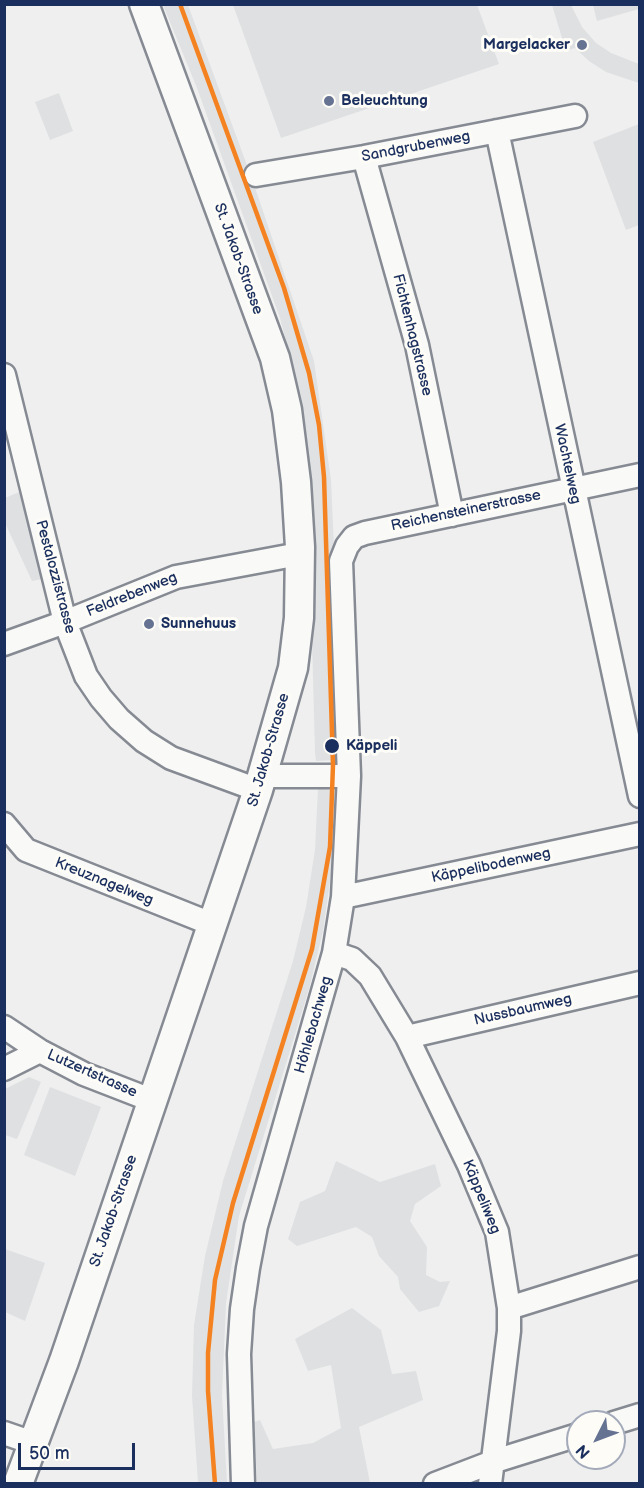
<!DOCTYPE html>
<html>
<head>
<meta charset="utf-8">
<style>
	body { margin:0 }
	#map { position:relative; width:644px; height:1488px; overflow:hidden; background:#efefef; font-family:"Balsamiq Sans",sans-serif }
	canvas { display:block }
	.frame { position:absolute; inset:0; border:6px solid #1b2f5e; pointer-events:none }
	.north { position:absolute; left:566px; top:1410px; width:60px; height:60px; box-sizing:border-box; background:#fdfcf7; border:2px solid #a3aaba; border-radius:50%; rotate:228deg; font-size:16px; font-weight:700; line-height:24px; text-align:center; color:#1b2f5e }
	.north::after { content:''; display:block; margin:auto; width:21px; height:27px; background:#657291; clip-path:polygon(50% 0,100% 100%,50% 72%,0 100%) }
	.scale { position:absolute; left:18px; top:1443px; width:117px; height:27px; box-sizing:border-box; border:3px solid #1b2f5e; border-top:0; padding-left:8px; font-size:18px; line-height:21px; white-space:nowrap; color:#1b2f5e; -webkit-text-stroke:4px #fdfcf7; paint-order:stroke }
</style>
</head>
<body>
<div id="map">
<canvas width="644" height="1488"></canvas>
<div class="frame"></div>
<div class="north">N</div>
<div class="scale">50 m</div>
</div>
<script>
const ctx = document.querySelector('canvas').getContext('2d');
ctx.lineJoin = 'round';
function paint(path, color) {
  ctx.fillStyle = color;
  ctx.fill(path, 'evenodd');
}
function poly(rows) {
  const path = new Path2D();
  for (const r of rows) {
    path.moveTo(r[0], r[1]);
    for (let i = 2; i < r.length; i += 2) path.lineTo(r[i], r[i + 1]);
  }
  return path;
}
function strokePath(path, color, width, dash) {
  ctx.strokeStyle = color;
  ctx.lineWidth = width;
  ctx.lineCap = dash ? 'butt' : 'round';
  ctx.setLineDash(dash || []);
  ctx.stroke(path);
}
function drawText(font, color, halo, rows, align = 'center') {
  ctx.font = font + ' "Balsamiq Sans",sans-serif';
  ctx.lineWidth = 6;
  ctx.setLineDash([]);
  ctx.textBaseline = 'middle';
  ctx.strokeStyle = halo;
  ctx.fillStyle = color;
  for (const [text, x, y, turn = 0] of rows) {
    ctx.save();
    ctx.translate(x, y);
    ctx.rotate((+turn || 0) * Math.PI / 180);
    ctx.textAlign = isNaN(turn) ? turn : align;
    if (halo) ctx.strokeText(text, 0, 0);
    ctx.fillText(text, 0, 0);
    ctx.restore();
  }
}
const built = poly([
	[163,5,188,5,251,176,314,361,331,480,338,639,338,760,316,761,315,752,312,640,314,557,311,477,305,423,295,375,280,318,197,88],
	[318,788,337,791,333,860,323,931,309,989,239,1216,226,1303,222,1395,227,1483,198,1483,192,1396,194,1325,205,1256,223,1181,293,961,306,907,315,850]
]);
const green = poly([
	[233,5,477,5,499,64,281,138],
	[552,5,571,5,582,27,596,43,611,53,639,64,639,83,606,72,589,61,575,48,566,51],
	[593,5,639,5,639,9,597,21],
	[59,93,73,131,50,140,35,102],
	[639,124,639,225,626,230,593,142],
	[19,492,42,579,32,581,5,523,5,498],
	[29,1077,41,1082,17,1139,5,1135,5,1089],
	[50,1087,101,1107,75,1176,24,1155],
	[336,1161,380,1182,435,1164,441,1186,415,1204,410,1221,427,1247,426,1275,440,1282,450,1281,439,1306,419,1312,400,1289,398,1277,379,1256,372,1237,356,1227,297,1246,288,1239,300,1202,325,1191],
	[5,1249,45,1263,25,1321,5,1312],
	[352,1308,381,1330,392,1374,416,1371,423,1400,359,1427,370,1483,257,1483,254,1422,260,1420,273,1449,313,1443,341,1428,331,1365,308,1371,295,1339]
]);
const minor = poly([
	[497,131,640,796],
	[364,157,417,345,452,515],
	[256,175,364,157,575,116],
	[4,375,65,622,86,676,101,698,119,719,144,741,171,758,258,790],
	[4,644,65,622,176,577,299,554],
	[262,776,349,776],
	[4,824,26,850,214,925],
	[343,897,640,834],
	[334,953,352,959,370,976,407,1037,469,1165,497,1232,509,1308,509,1331,490,1484],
	[4,1027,40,1051,84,1074,151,1100],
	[407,1037,640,983],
	[4,1069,40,1051],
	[509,1308,640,1267],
	[614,1423,640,1415],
	[4,1433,33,1443],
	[243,1484,239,1354,242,1309,248,1268,256,1226,334,953,343,897,349,776,341,561,347,546,354,537,365,533,640,475],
	[435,1484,495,1461,578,1435]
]);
const major = poly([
	[18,1484,64,1361,258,790,293,668,299,618,300,547,296,482,287,410,275,358,144,4]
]);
const tram1 = poly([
	[180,4,284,288,309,373,319,425,324,477,333,765,330,847,312,949,233,1203,215,1280,208,1353,208,1391,215,1484]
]);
const markers = [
	[582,45,6,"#657291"],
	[329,101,6,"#657291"],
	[149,624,6,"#657291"],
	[332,746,8,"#1b2f5e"]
];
const poiNames = [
	["Margelacker",570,45,"right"],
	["Beleuchtung",341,101],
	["Sunnehuus",161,624]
];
const streetNames = [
	["Sandgrubenweg",416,147,-11],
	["St. Jakob-Strasse",238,259,70],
	["Fichtenhagstrasse",412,335,76],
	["Wachtelweg",567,464,78],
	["Reichensteinerstrasse",466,511,-12],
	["Pestalozzistrasse",55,577,75],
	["Feldrebenweg",132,595,-22],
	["St. Jakob-Strasse",269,750,-74],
	["Käppelibodenweg",491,866,-12],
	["Kreuznagelweg",104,882,22],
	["Nussbaumweg",523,1010,-13],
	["Höhlebachweg",314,1025,-74],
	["Lutzertstrasse",92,1074,24],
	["Käppeliweg",481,1197,68],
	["St. Jakob-Strasse",114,1211,-71]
];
const stopNames = [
	["Käppeli",346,746]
];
paint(built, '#dfe1e2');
paint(green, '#dee0e2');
strokePath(minor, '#868a93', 27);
strokePath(major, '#868a93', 33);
strokePath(minor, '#f9f9f8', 22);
strokePath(major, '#f9f9f8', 28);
strokePath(tram1, '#f58220', 4.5);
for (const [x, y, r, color] of markers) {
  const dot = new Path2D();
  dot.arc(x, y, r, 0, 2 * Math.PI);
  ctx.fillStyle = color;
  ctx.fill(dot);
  strokePath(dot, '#fdfcf7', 2);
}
drawText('bold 15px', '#1b2f5e', '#fdfcf7', poiNames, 'left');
drawText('15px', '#1b2f5e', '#fdfcf7', streetNames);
drawText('bold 15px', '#1b2f5e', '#fdfcf7', stopNames, 'left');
</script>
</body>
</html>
